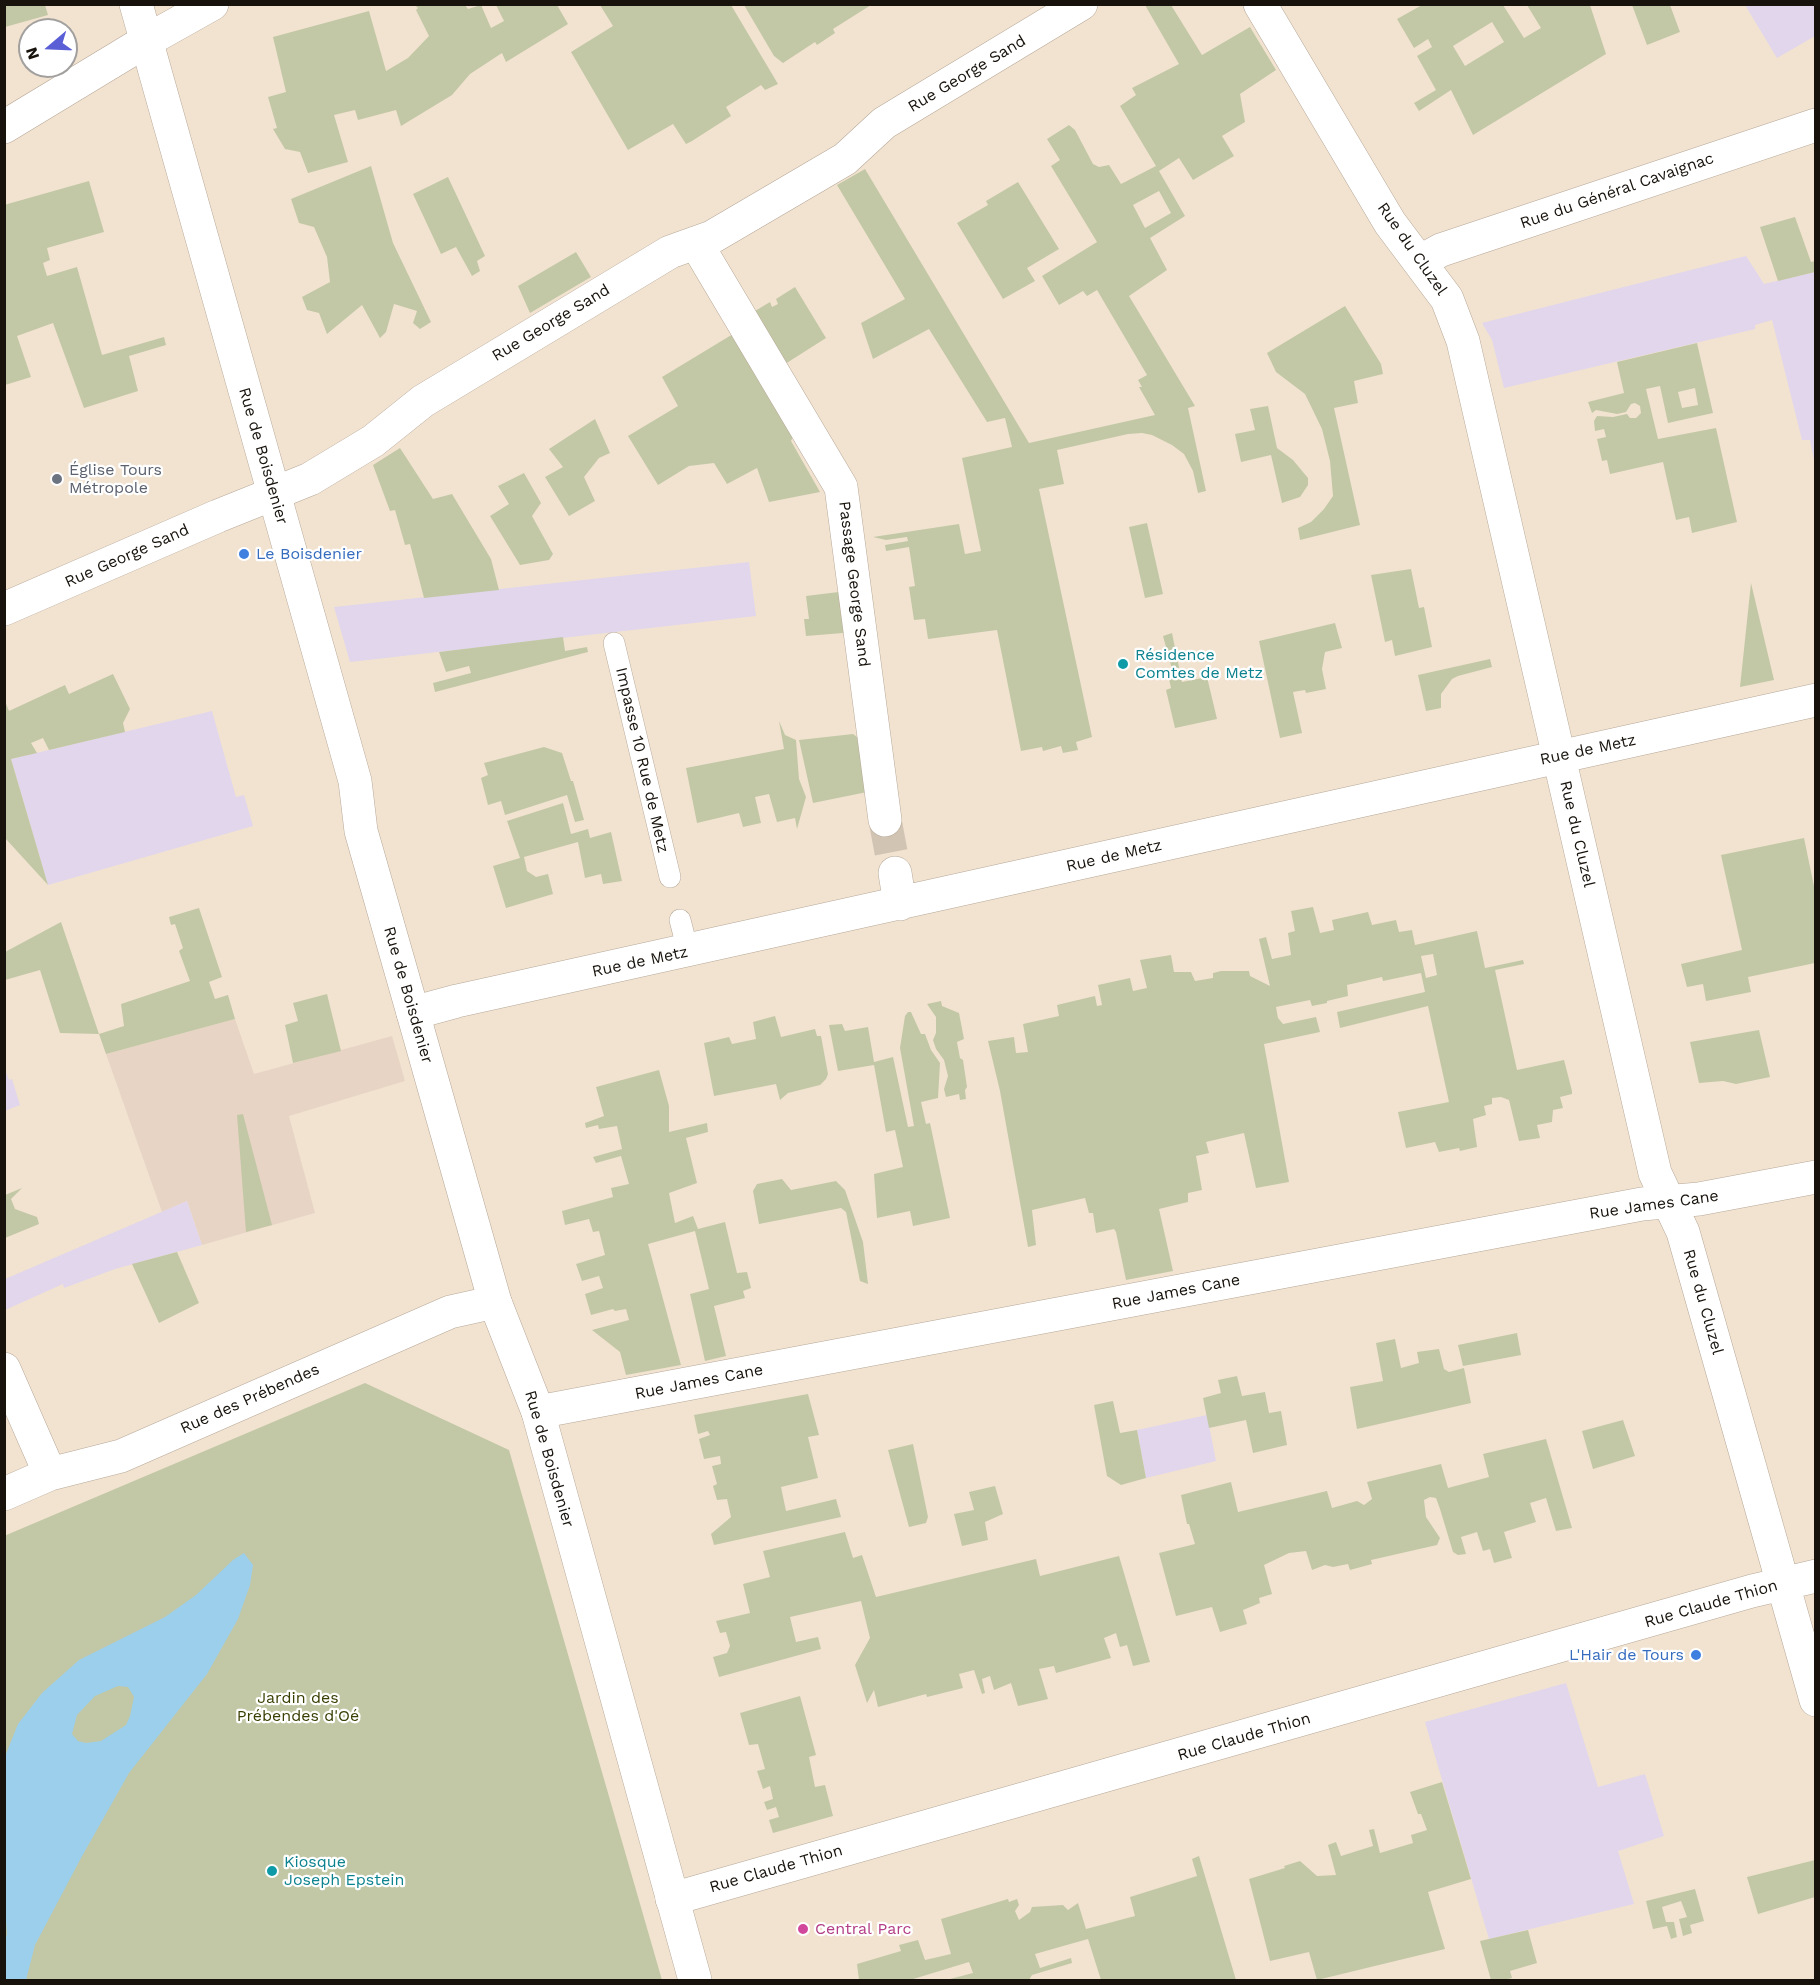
<!DOCTYPE html>
<html>
<head>
<meta charset="utf-8">
<style>
	body { margin:0 }
	#map { position:relative; width:1820px; height:1985px; overflow:hidden; background:#f2e3d1; font-family:"Work Sans",sans-serif }
	canvas { display:block }
	.frame { position:absolute; inset:0; border:6px solid #17120c; pointer-events:none }
	.north { position:absolute; left:18px; top:18px; width:60px; height:60px; box-sizing:border-box; background:#fff; border:2px solid #a2a09e; border-radius:50%; rotate:251deg; font-size:16px; font-weight:700; line-height:24px; text-align:center; color:#17120c }
	.north::after { content:''; display:block; margin:auto; width:21px; height:27px; background:#5a5fd6; clip-path:polygon(50% 0,100% 100%,50% 72%,0 100%) }
</style>
</head>
<body>
<div id="map">
<canvas width="1820" height="1985"></canvas>
<div class="frame"></div>
<div class="north">N</div>
</div>
<script>
const ctx = document.querySelector('canvas').getContext('2d');
ctx.lineJoin = 'round';
function paint(path, color) {
  ctx.fillStyle = color;
  ctx.fill(path, 'evenodd');
}
function poly(rows) {
  const path = new Path2D();
  for (const r of rows) {
    path.moveTo(r[0], r[1]);
    for (let i = 2; i < r.length; i += 2) path.lineTo(r[i], r[i + 1]);
  }
  return path;
}
function strokePath(path, color, width, dash) {
  ctx.strokeStyle = color;
  ctx.lineWidth = width;
  ctx.lineCap = dash ? 'butt' : 'round';
  ctx.setLineDash(dash || []);
  ctx.stroke(path);
}
function drawText(font, color, halo, rows, align = 'center') {
  ctx.font = font + ' "Work Sans",sans-serif';
  ctx.lineWidth = 4.5;
  ctx.setLineDash([]);
  ctx.textBaseline = 'middle';
  ctx.strokeStyle = halo;
  ctx.fillStyle = color;
  for (const [text, x, y, turn = 0] of rows) {
    ctx.save();
    ctx.translate(x, y);
    ctx.rotate((+turn || 0) * Math.PI / 180);
    ctx.textAlign = isNaN(turn) ? turn : align;
    if (halo) ctx.strokeText(text, 0, 0);
    ctx.fillText(text, 0, 0);
    ctx.restore();
  }
}
const commercial = poly([
	[235,1019,254,1074,392,1036,405,1081,289,1116,315,1213,202,1245,187,1201,162,1212,106,1054]
]);
const industrial = poly([
	[1745,5,1815,5,1815,36,1777,58],
	[1746,256,1764,284,1815,272,1815,465,1810,440,1802,440,1772,320,1755,325,1755,329,1504,388,1492,340,1482,323],
	[749,562,756,616,350,662,334,607],
	[212,711,236,797,244,795,253,826,48,885,11,759],
	[4,1067,9,1080,12,1079,20,1105,5,1111],
	[187,1201,202,1245,115,1269,64,1288,63,1284,5,1310,5,1279],
	[1207,1415,1216,1461,1146,1478,1137,1430],
	[1566,1683,1598,1787,1645,1774,1664,1836,1618,1851,1634,1904,1489,1939,1425,1722]
]);
const green = poly([
	[5,4,45,5,48,15,5,27],
	[415,5,465,5,468,9,481,5,491,28,504,21,496,5,557,5,568,24,506,62,502,53,470,74,452,95,401,126,396,110,358,120,355,110,334,115,348,162,308,173,300,152,285,149,273,129,277,128,268,97,286,92,273,37,369,11,386,71,408,58,429,36,416,10,418,8],
	[600,5,731,5,778,84,765,90,761,85,726,107,731,116,692,141,686,144,673,124,628,150,571,52,613,26],
	[744,5,871,5,833,29,835,33,817,45,815,42,783,63,774,56],
	[1145,5,1171,5,1202,55,1250,27,1276,70,1240,94,1245,122,1222,136,1234,156,1193,180,1179,158,1159,171,1185,216,1150,238,1167,270,1129,296,1195,406,1188,408,1206,491,1198,493,1193,471,1184,454,1172,445,1152,435,1142,433,1128,434,1057,450,1064,484,1039,489,1092,737,1076,742,1078,750,1063,753,1061,746,1043,751,1042,747,1021,751,997,630,928,639,925,619,914,620,909,587,915,586,909,547,886,551,885,545,908,541,907,537,886,540,873,537,959,524,965,554,981,551,962,458,1012,447,1005,418,987,422,929,329,873,359,861,323,905,299,837,185,865,169,1029,443,1155,415,1139,387,1142,387,1138,380,1147,375,1097,290,1087,296,1083,291,1059,305,1042,276,1097,242,1051,166,1060,160,1047,139,1069,125,1075,130,1093,164,1099,167,1109,165,1121,184,1156,166,1120,106,1136,95,1132,88,1179,64],
	[1159,191,1171,213,1145,228,1133,205],
	[1422,5,1503,5,1524,38,1541,28,1527,5,1590,5,1606,54,1473,135,1451,90,1419,111,1414,103,1436,90,1417,56,1432,47,1428,39,1414,48,1397,19],
	[1492,22,1504,42,1465,66,1453,46],
	[1632,5,1670,5,1680,32,1647,45],
	[371,166,393,243,431,322,420,329,413,323,417,311,394,304,386,332,380,338,362,305,327,334,319,313,307,310,302,297,330,282,327,257,314,227,299,223,291,199],
	[448,177,485,256,477,261,480,271,472,276,456,247,441,254,413,194],
	[89,181,104,232,47,248,50,260,43,263,47,276,77,267,102,355,164,337,166,345,129,356,138,391,84,408,53,323,17,336,31,377,5,385,4,205],
	[1018,182,1059,249,1027,268,1035,281,1003,299,957,223,988,205,986,201],
	[1795,217,1811,262,1815,261,1815,272,1778,281,1760,227],
	[576,252,591,277,530,313,518,286],
	[795,287,826,338,782,366,750,314,770,302,772,307,778,304,776,299],
	[1345,306,1381,364,1383,374,1354,381,1358,403,1334,408,1360,525,1300,540,1298,528,1311,522,1324,509,1333,496,1330,461,1322,429,1305,394,1276,372,1267,353],
	[738,331,797,428,791,441,820,492,769,502,757,468,727,484,714,463,689,466,658,485,628,436,678,406,662,377],
	[1697,343,1713,413,1668,423,1660,386,1646,389,1658,439,1716,428,1737,522,1692,533,1689,517,1676,520,1663,462,1610,474,1607,460,1602,461,1597,439,1606,437,1604,429,1595,431,1594,421,1597,416,1613,417,1627,414,1630,418,1636,418,1641,413,1640,406,1635,403,1631,404,1626,412,1617,414,1596,410,1592,413,1588,402,1624,393,1617,362],
	[1695,388,1698,405,1682,408,1678,392],
	[1268,406,1277,448,1293,460,1308,478,1308,485,1300,497,1282,503,1271,455,1241,462,1235,434,1255,430,1250,409],
	[595,419,610,453,599,458,584,477,595,501,569,516,545,477,563,467,549,449],
	[400,448,433,499,452,494,491,559,499,590,424,598,410,544,405,545,395,510,390,511,373,465],
	[524,473,541,503,532,516,553,554,549,560,520,565,490,516,509,504,498,486],
	[1147,523,1163,594,1145,598,1129,527],
	[1411,569,1419,608,1424,607,1432,647,1395,656,1392,640,1385,642,1371,575],
	[1751,583,1774,680,1740,687],
	[847,591,843,633,806,636,804,619,809,619,806,596],
	[1335,623,1342,648,1325,652,1322,669,1326,689,1306,693,1305,690,1293,692,1302,733,1280,738,1259,641],
	[1172,633,1182,682,1207,677,1217,719,1175,728,1166,690,1171,688,1167,670,1172,669,1163,636],
	[563,637,565,651,587,647,588,652,435,692,433,683,471,673,469,666,446,672,439,652],
	[1490,659,1492,667,1458,676,1452,679,1441,694,1441,708,1426,711,1418,675],
	[113,674,130,709,123,723,125,732,49,750,43,738,31,743,37,753,11,759,48,885,5,838,5,701,9,711,65,685,69,694],
	[779,721,785,735,796,740,799,779,806,797,797,829,795,818,777,822,769,794,755,797,761,823,743,827,739,813,697,823,686,768,784,749],
	[853,734,865,743,872,791,813,803,799,740],
	[544,747,562,753,571,781,573,781,584,820,575,822,567,795,505,815,501,801,488,805,481,778,488,775,484,763],
	[563,803,571,834,588,829,590,838,611,832,622,881,603,884,601,874,585,878,578,842,524,857,527,871,536,877,548,874,553,894,506,908,493,866,520,858,507,821],
	[1804,838,1815,891,1815,963,1748,977,1751,992,1706,1001,1703,984,1687,987,1681,964,1742,950,1721,855],
	[1313,907,1320,933,1334,930,1332,920,1368,912,1372,925,1396,920,1399,932,1412,930,1415,945,1477,931,1485,968,1523,960,1524,964,1495,970,1517,1070,1564,1060,1572,1091,1572,1094,1560,1097,1563,1108,1553,1110,1552,1122,1537,1125,1540,1138,1519,1141,1509,1100,1501,1097,1492,1098,1492,1104,1484,1106,1486,1115,1473,1119,1477,1147,1460,1151,1459,1148,1439,1152,1435,1142,1406,1148,1398,1112,1449,1102,1428,1006,1340,1028,1337,1012,1425,992,1421,973,1383,981,1382,977,1347,985,1348,996,1327,1001,1327,1003,1312,1006,1310,1000,1276,1007,1278,1018,1283,1024,1316,1017,1320,1032,1264,1044,1289,1182,1256,1188,1244,1133,1206,1142,1209,1153,1196,1156,1202,1190,1188,1193,1188,1202,1159,1209,1173,1271,1126,1280,1116,1232,1114,1229,1096,1233,1093,1213,1089,1213,1085,1198,1032,1210,1036,1245,1028,1247,1000,1091,988,1041,1014,1037,1016,1053,1028,1052,1023,1024,1059,1016,1057,1005,1095,996,1097,1006,1102,1005,1098,985,1130,978,1133,991,1147,988,1140,960,1171,955,1174,972,1191,972,1195,981,1213,978,1213,973,1221,971,1249,971,1250,976,1270,986,1259,939,1266,937,1272,959,1291,955,1288,933,1295,931,1291,911],
	[1433,954,1437,975,1426,978,1421,956],
	[199,908,222,977,209,982,215,999,228,995,235,1019,106,1054,99,1034,60,1033,40,970,5,980,5,952,61,922,99,1034,124,1026,121,1004,190,981,179,951,183,948,175,924,171,925,169,917],
	[327,994,341,1051,293,1063,285,1025,298,1021,293,1003],
	[941,1001,942,1006,959,1013,964,1039,957,1042,960,1058,963,1060,967,1087,965,1090,966,1099,960,1100,959,1094,946,1097,944,1089,948,1076,944,1060,936,1049,933,1040,936,1033,936,1017,927,1004],
	[908,1012,911,1012,921,1034,925,1034,931,1050,940,1063,938,1098,921,1102,926,1124,930,1123,950,1218,913,1226,910,1211,877,1218,874,1174,903,1167,895,1130,886,1132,874,1065,838,1071,829,1025,842,1024,845,1031,868,1027,874,1062,893,1057,908,1127,914,1126,900,1048,905,1016],
	[775,1016,781,1037,815,1029,817,1036,821,1036,828,1074,826,1079,820,1085,788,1093,780,1100,776,1084,714,1096,704,1043,729,1037,732,1044,756,1039,753,1022],
	[1759,1030,1770,1077,1736,1084,1723,1081,1699,1083,1690,1042],
	[659,1070,669,1106,669,1132,707,1123,708,1132,686,1138,697,1183,669,1193,675,1223,693,1216,698,1229,725,1222,737,1273,747,1272,751,1288,743,1291,745,1298,714,1306,726,1356,705,1361,690,1294,709,1289,695,1231,648,1244,681,1365,626,1375,620,1352,592,1330,629,1320,626,1309,615,1311,613,1309,591,1315,585,1294,603,1288,599,1276,582,1281,576,1264,605,1255,599,1231,593,1232,589,1219,565,1225,562,1211,613,1197,611,1188,629,1184,621,1156,596,1163,593,1157,622,1149,617,1126,599,1129,598,1125,586,1128,585,1123,604,1116,596,1087],
	[243,1114,272,1225,246,1232,237,1115],
	[782,1179,791,1190,836,1181,845,1190,863,1242,868,1284,860,1281,846,1212,841,1208,759,1224,753,1191,757,1184],
	[22,1188,11,1199,15,1209,37,1217,39,1224,5,1238,5,1195],
	[177,1252,199,1303,159,1323,132,1264],
	[1517,1333,1521,1355,1463,1366,1458,1345],
	[1395,1339,1401,1368,1419,1363,1417,1352,1439,1349,1444,1369,1449,1372,1464,1368,1471,1403,1357,1429,1350,1387,1383,1381,1376,1343],
	[1237,1376,1242,1396,1265,1392,1269,1413,1281,1411,1287,1445,1253,1453,1246,1420,1209,1428,1203,1398,1221,1393,1218,1380],
	[365,1383,509,1450,662,1980,5,1980,4,1536],
	[808,1394,819,1435,808,1437,818,1478,781,1487,786,1511,836,1499,841,1517,714,1545,711,1534,731,1517,727,1499,717,1500,713,1486,717,1484,712,1466,721,1464,720,1456,704,1459,699,1439,710,1435,708,1431,698,1434,694,1415],
	[1113,1401,1120,1433,1137,1430,1146,1478,1121,1485,1107,1476,1094,1405],
	[1623,1420,1635,1456,1593,1469,1582,1431],
	[1546,1439,1572,1528,1556,1531,1546,1498,1530,1503,1536,1522,1504,1532,1512,1558,1494,1563,1490,1549,1483,1551,1477,1532,1461,1537,1466,1554,1458,1555,1453,1552,1440,1509,1436,1498,1430,1497,1424,1500,1426,1517,1440,1538,1437,1545,1371,1560,1372,1564,1350,1570,1348,1564,1333,1567,1325,1565,1312,1570,1306,1551,1289,1553,1264,1565,1272,1594,1259,1598,1260,1603,1243,1610,1247,1624,1220,1632,1212,1607,1176,1616,1159,1553,1195,1544,1189,1524,1187,1524,1181,1495,1231,1482,1238,1512,1327,1491,1332,1508,1357,1501,1364,1505,1372,1499,1367,1482,1441,1464,1448,1488,1489,1477,1483,1454],
	[913,1444,928,1517,926,1523,909,1527,888,1450],
	[995,1486,1003,1514,985,1522,988,1540,962,1546,954,1514,974,1510,969,1492],
	[845,1532,853,1558,862,1555,876,1597,1036,1559,1040,1576,1119,1556,1150,1662,1133,1666,1127,1645,1120,1647,1116,1633,1104,1638,1111,1658,1056,1673,1054,1666,1039,1669,1048,1699,1018,1706,1011,1683,994,1690,990,1676,982,1679,985,1693,982,1694,974,1670,959,1674,963,1688,927,1697,926,1694,878,1707,874,1690,867,1703,855,1665,870,1638,861,1601,790,1617,796,1642,818,1637,821,1649,719,1677,713,1657,727,1653,730,1646,726,1632,720,1633,716,1621,750,1613,743,1584,770,1577,763,1551],
	[800,1696,816,1755,809,1757,815,1787,825,1785,833,1816,773,1833,769,1820,779,1817,776,1807,767,1810,764,1802,773,1799,770,1786,763,1789,757,1771,765,1769,758,1744,749,1745,740,1713],
	[1442,1782,1471,1879,1428,1892,1445,1949,1317,1980,1309,1952,1270,1961,1249,1879,1285,1868,1284,1866,1300,1861,1317,1876,1336,1875,1328,1845,1336,1842,1341,1856,1373,1846,1369,1830,1374,1829,1380,1853,1413,1843,1411,1835,1427,1830,1421,1814,1418,1814,1410,1792],
	[1199,1856,1236,1980,1101,1980,1088,1939,1035,1954,1040,1968,1071,1958,1072,1963,1032,1975,1029,1980,946,1980,973,1973,969,1962,910,1980,859,1980,857,1964,901,1951,899,1945,918,1940,925,1960,951,1954,941,1919,1008,1899,1009,1902,1017,1899,1019,1905,1015,1911,1019,1920,1030,1912,1032,1907,1063,1905,1068,1910,1078,1903,1086,1929,1135,1916,1130,1897,1197,1876,1192,1859],
	[1815,1860,1815,1897,1758,1914,1747,1877],
	[1695,1889,1704,1921,1690,1925,1692,1933,1683,1936,1679,1919,1687,1917,1681,1901,1662,1907,1666,1922,1674,1922,1677,1937,1671,1939,1667,1926,1653,1929,1646,1901],
	[1528,1930,1537,1963,1510,1971,1512,1978,1504,1980,1491,1980,1480,1941]
]);
const water = poly([
	[244,1553,253,1565,250,1585,238,1619,207,1674,129,1773,81,1858,35,1945,26,1980,5,1980,5,1940,7,1934,4,1898,4,1759,18,1724,42,1693,79,1660,165,1617,196,1595,233,1560],
	[118,1686,128,1687,134,1697,130,1716,126,1725,101,1741,86,1743,78,1741,72,1734,77,1715,95,1696]
]);
const minorTunnel = poly([
	[885,820,895,873]
]);
const service = poly([
	[614,643,670,877],
	[680,920,688,951]
]);
const minor = poly([
	[1260,4,1390,223,1447,299,1463,341,1655,1173,1683,1232,1816,1700],
	[4,127,146,41,212,4],
	[696,243,841,487,885,820],
	[1421,261,1441,250,1816,125],
	[895,873,900,904],
	[413,1013,457,1001,1816,700],
	[4,1369,50,1474],
	[538,1412,1642,1204,1699,1199,1816,1177],
	[4,1494,50,1474,121,1456,450,1312,495,1302],
	[672,1899,1752,1591,1816,1576]
]);
const tertiary = poly([
	[136,4,355,781,361,831,413,1013,495,1302,538,1412,695,1980],
	[4,609,218,516,310,479,373,441,423,401,670,252,712,237,845,159,884,123,1081,4]
]);
const markers = [
	[57,479,6,"#6b7280"],
	[244,554,6,"#3f7fe0"],
	[1123,664,6,"#0f9aa8"],
	[1696,1655,6,"#3f7fe0"],
	[272,1871,6,"#0f9aa8"],
	[803,1929,6,"#d1479c"]
];
const streetNames = [
	["Rue George Sand",967,74,-31],
	["Rue du Général Cavaignac",1617,191,-19],
	["Rue du Cluzel",1412,249,55],
	["Rue George Sand",551,323,-31],
	["Rue de Boisdenier",263,456,74],
	["Rue George Sand",127,556,-24],
	["Passage George Sand",854,584,83],
	["Rue de Metz",1588,750,-12],
	["Impasse 10 Rue de Metz",642,760,77],
	["Rue du Cluzel",1577,834,77],
	["Rue de Metz",1114,856,-13],
	["Rue de Metz",640,962,-12],
	["Rue de Boisdenier",408,995,74],
	["Rue James Cane",1654,1205,-8],
	["Rue James Cane",1176,1292,-11],
	["Rue du Cluzel",1703,1302,74],
	["Rue James Cane",699,1382,-11],
	["Rue des Prébendes",250,1399,-24],
	["Rue de Boisdenier",549,1459,74],
	["Rue Claude Thion",1711,1604,-16],
	["Rue Claude Thion",1244,1737,-16],
	["Rue Claude Thion",776,1869,-16]
];
const worshipNames = [
	["Église Tours",69,470],
	["Métropole",69,488]
];
const shopNames = [
	["Le Boisdenier",256,554],
	["L'Hair de Tours",1684,1655,"right"]
];
const cultureNames = [
	["Résidence",1135,655],
	["Comtes de Metz",1135,673],
	["Kiosque",284,1862],
	["Joseph Epstein",284,1880]
];
const parkNames = [
	["Jardin des",298,1698],
	["Prébendes d'Oé",298,1716]
];
const hotelNames = [
	["Central Parc",815,1929]
];
paint(commercial, '#e7d4c4');
paint(industrial, '#e1d6eb');
paint(green, '#c2c8a6');
paint(water, '#9ccfeb');
strokePath(minorTunnel, '#d1c4b3', 33, [33, 16]);
strokePath(service, '#b7a898', 22);
strokePath(minor, '#b7a898', 34);
strokePath(tertiary, '#b7a898', 34);
strokePath(service, '#fff', 21);
strokePath(minor, '#fff', 33);
strokePath(tertiary, '#fff', 33);
for (const [x, y, r, color] of markers) {
  const dot = new Path2D();
  dot.arc(x, y, r, 0, 2 * Math.PI);
  ctx.fillStyle = color;
  ctx.fill(dot);
  strokePath(dot, '#fff', 2);
}
drawText('16px', '#17120c', '#fff', streetNames);
drawText('16px', '#5b616d', '#fff', worshipNames, 'left');
drawText('16px', '#366cbe', '#fff', shopNames, 'left');
drawText('16px', '#0d838f', '#fff', cultureNames, 'left');
drawText('16px', '#3a3f03', '#fff', parkNames);
drawText('16px', '#b23c85', '#fff', hotelNames, 'left');
</script>
</body>
</html>
